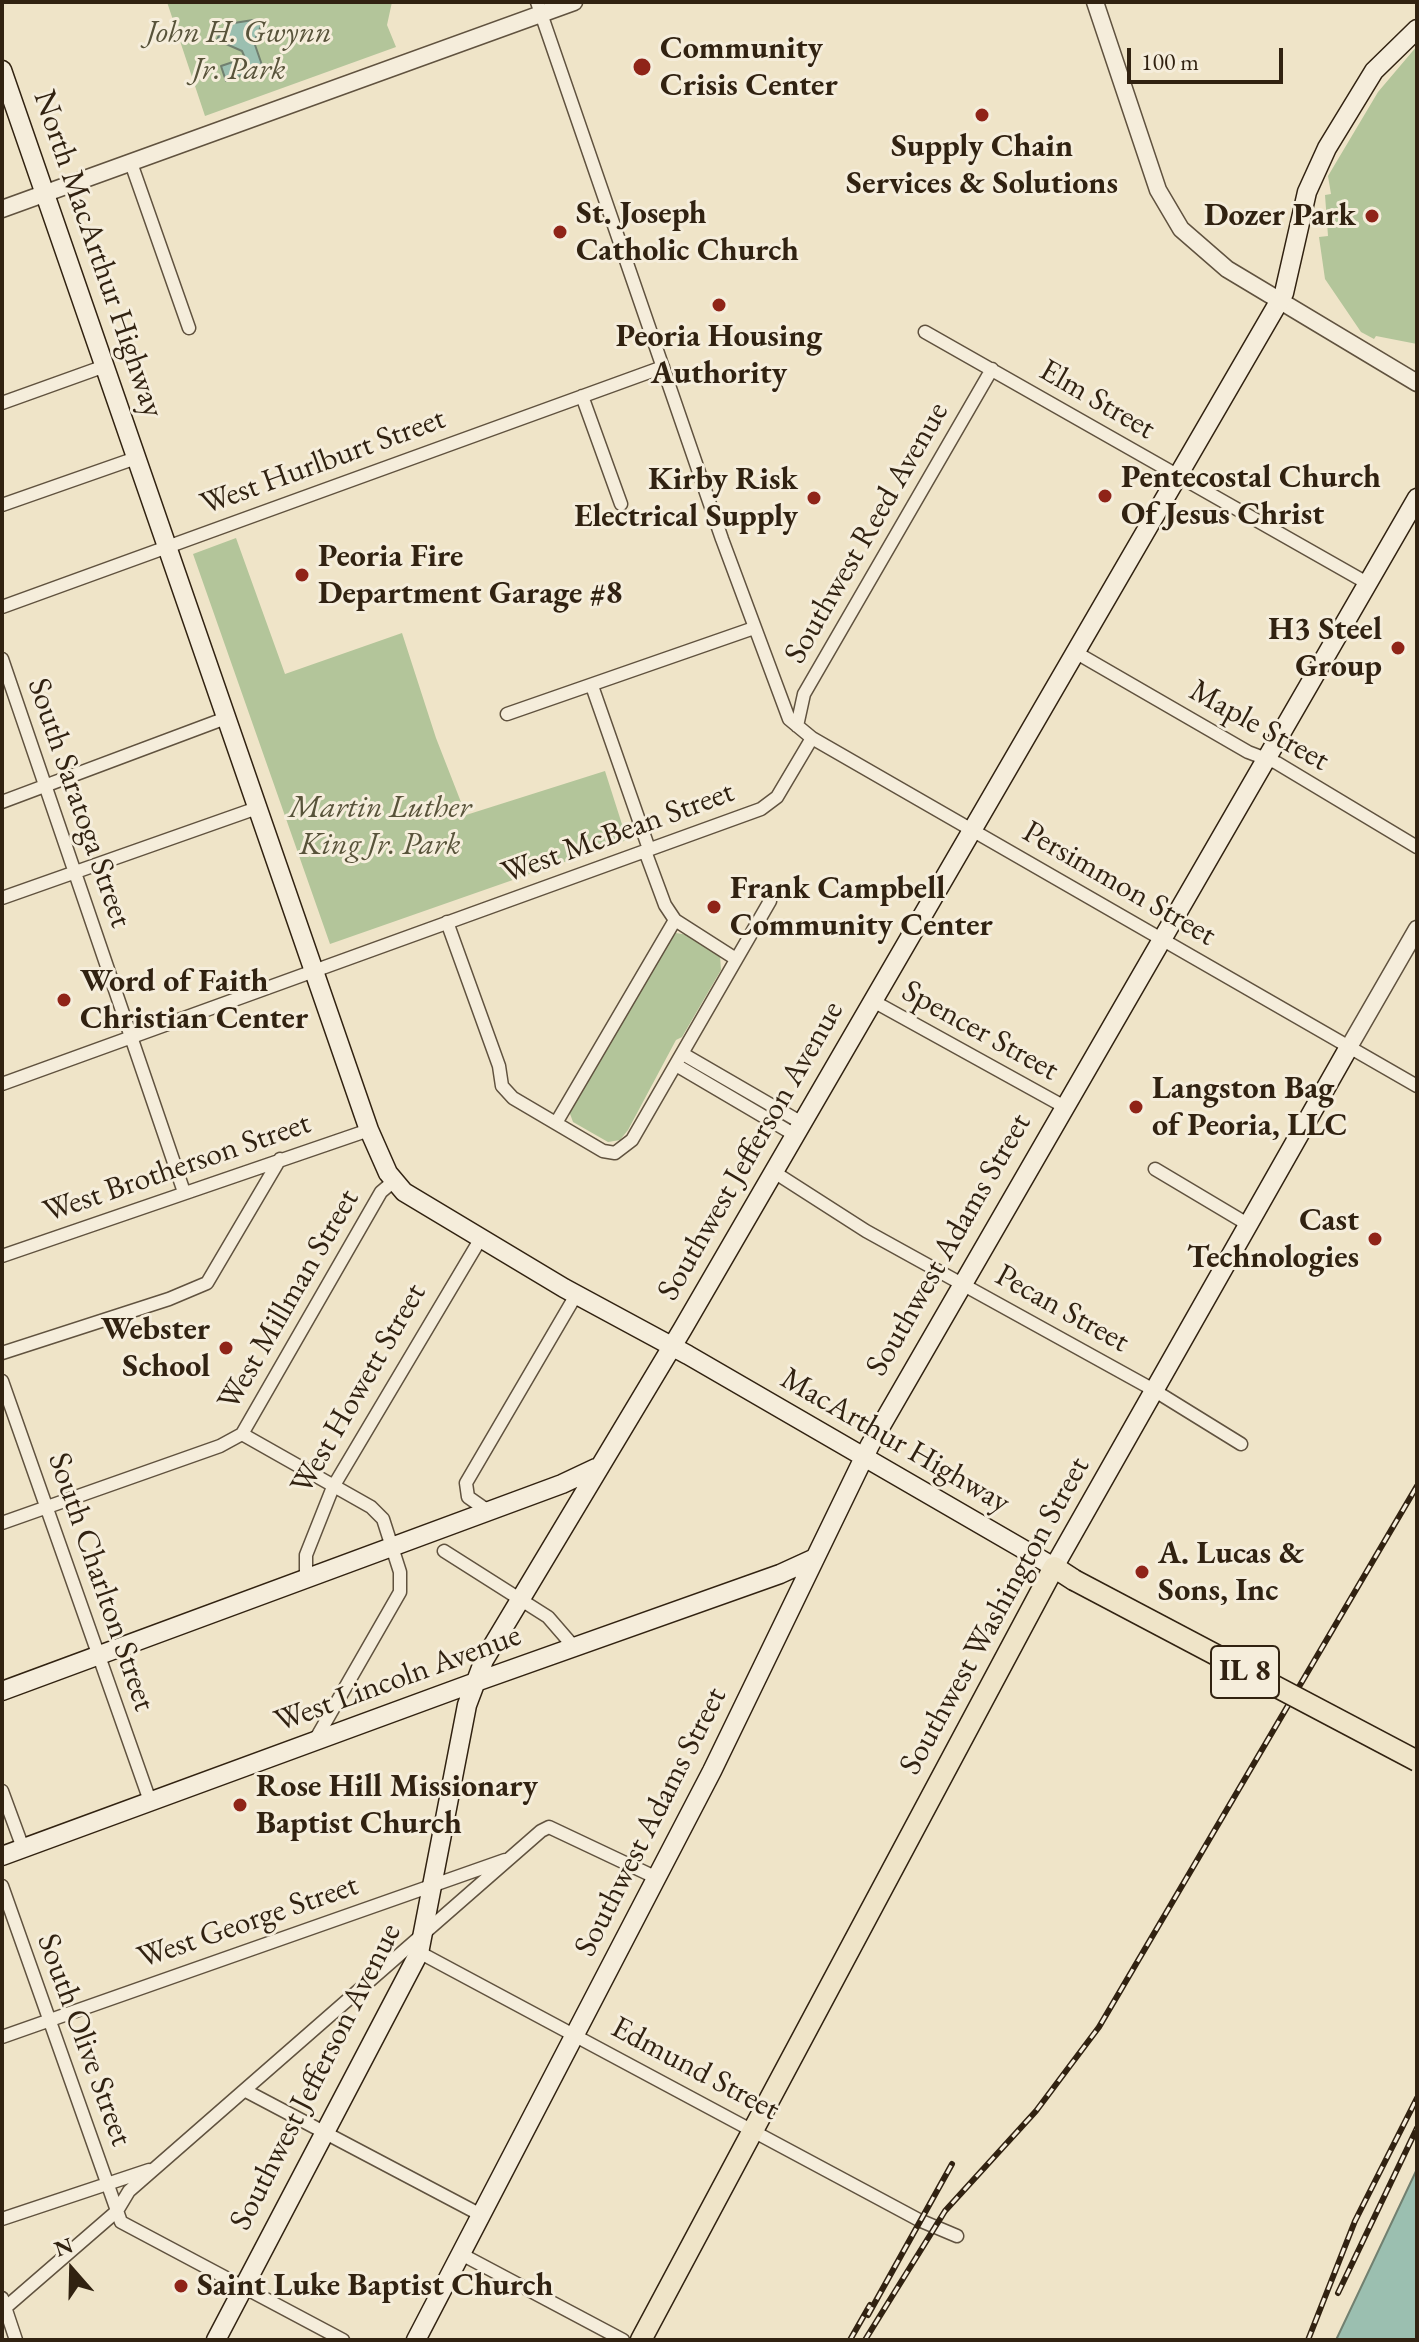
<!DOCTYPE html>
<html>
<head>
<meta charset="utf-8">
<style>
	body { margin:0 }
	#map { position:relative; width:1419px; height:2342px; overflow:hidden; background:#efe4c8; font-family:"EB Garamond",serif }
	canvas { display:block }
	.frame { position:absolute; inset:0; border:4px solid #312211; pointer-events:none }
	.north { position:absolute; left:32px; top:2230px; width:80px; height:80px; -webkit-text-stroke:6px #f5eddb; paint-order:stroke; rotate:340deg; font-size:22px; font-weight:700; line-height:32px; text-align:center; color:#312211 }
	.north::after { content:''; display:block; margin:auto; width:28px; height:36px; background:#312211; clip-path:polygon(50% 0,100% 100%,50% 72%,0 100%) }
	.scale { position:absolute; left:1127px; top:48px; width:156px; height:36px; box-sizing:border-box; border:4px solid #312211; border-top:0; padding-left:10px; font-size:24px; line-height:28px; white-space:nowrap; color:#312211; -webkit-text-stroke:6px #f5eddb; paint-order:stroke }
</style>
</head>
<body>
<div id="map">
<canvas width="1419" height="2342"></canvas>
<div class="frame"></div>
<div class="north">N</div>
<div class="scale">100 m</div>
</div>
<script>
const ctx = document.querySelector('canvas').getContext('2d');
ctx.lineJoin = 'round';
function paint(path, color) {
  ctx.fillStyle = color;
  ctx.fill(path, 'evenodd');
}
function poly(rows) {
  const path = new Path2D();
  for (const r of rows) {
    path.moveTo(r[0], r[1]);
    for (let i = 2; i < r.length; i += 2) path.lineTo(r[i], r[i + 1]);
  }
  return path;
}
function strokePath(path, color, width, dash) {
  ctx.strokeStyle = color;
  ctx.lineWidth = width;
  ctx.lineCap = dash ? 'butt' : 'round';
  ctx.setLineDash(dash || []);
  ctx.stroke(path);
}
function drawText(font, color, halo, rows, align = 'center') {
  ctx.font = font + ' "EB Garamond",serif';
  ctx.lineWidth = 6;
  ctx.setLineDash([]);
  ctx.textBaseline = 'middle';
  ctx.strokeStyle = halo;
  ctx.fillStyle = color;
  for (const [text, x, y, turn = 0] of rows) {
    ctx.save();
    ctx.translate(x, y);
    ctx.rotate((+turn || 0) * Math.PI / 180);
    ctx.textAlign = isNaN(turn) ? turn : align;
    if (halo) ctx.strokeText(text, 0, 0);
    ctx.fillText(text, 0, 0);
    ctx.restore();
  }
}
const green = poly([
	[167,2,392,2,387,25,396,47,205,116],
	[1417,46,1417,344,1376,336,1374,339,1361,332,1325,279,1319,237,1328,236,1325,195,1331,194,1328,176,1378,92],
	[236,538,285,674,402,633,436,738,466,815,605,771,627,840,330,944,193,554],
	[676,933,688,935,720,955,721,970,682,1037,676,1040,628,1130,620,1140,608,1142,573,1122,569,1111,665,950,669,936]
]);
const water = poly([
	[253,20,262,24,254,42,263,68,226,81,221,66,245,58,242,51,217,40,220,33,234,23,253,20],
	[1417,2169,1417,2340,1336,2340,1373,2262,1417,2169]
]);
const minor = poly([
	[537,2,722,539,789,719,812,738,1417,1086],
	[131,163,189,328],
	[925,332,1367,583],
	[582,396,621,504],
	[2,403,105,366],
	[2,505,136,458],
	[2,607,663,367],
	[1075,652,1248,752,1277,763,1417,847],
	[2,659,184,1192],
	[592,686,649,849],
	[507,714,754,628],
	[797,726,804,694,992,369],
	[2,802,226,718],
	[645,851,665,905,675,920,736,959],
	[2,898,257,808],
	[447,922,499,1066,502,1086,513,1098,603,1151,615,1153,632,1140,770,901],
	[873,1001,1063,1106],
	[683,1054,802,1123],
	[676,1065,795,1135],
	[2,1084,761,809,777,797,812,738],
	[556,1123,675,920],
	[1155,1169,1249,1225],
	[774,1172,866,1231,1152,1389,1241,1444],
	[2,1256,369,1130],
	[2,1353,169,1299,207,1283,280,1159],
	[2,1381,150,1801],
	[242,1434,371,1507,383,1519,400,1572,400,1592,314,1742],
	[488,1511,468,1497,466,1483,576,1295],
	[2,1523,220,1446,242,1434,381,1192,394,1181],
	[444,1551,548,1617,574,1647],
	[306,1576,306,1555,333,1487,481,1238],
	[2,1791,23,1848],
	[2,1886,121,2222,343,2340],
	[415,1950,919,2220,957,2236],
	[2,2037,505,1860],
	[246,2091,481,2215],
	[2,2219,149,2170],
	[461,2254,623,2340],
	[2,2298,16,2340],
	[5,2308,117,2211,129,2191,541,1831,549,1827,657,1878]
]);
const tertiary = poly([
	[1095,2,1158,190,1181,229,1227,269,1417,383],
	[2,209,574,2],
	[1349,1047,1417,929]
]);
const secondary = poly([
	[2,70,369,1130,388,1173,404,1192,564,1288,688,1355,1054,1567,1349,1047],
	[2,1691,562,1484,596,1468],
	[2,1856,473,1683,780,1574,815,1558],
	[216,2340,419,1953,467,1705,484,1660,682,1330,1284,293,1307,192,1327,148,1374,71,1417,29],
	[416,2340,712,1771,870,1445,1417,498]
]);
const primary = poly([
	[641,2340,1054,1567,1074,1580]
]);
const rail = poly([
	[1338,2293,1417,2128],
	[868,2315,952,2164],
	[850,2340,870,2305],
	[865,2340,945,2211,1036,2111,1099,2027,1417,1486],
	[1308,2340,1355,2221,1417,2098]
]);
const primaryBridge = poly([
	[1074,1580,1417,1761]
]);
const markers = [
	[642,67,10,"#8f2418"],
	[982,115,8,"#8f2418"],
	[1372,216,8,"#8f2418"],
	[560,232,8,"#8f2418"],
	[719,305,8,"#8f2418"],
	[1105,496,8,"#8f2418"],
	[814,498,8,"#8f2418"],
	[302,575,8,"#8f2418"],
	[1398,648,8,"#8f2418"],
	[714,907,8,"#8f2418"],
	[64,1000,8,"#8f2418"],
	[1136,1107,8,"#8f2418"],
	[1375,1239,8,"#8f2418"],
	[226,1348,8,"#8f2418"],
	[1142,1572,8,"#8f2418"],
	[240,1805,8,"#8f2418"],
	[181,2286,8,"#8f2418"]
];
const shields = [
	[1245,1672,68]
];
const shieldNames = [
	["IL 8",1245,1672]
];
const parkNames = [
	["John H. Gwynn",239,33],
	["Jr. Park",239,70],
	["Martin Luther",380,808],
	["King Jr. Park",380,845]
];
const poiNames = [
	["Community",660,49],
	["Crisis Center",660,86],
	["Supply Chain",982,147,"center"],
	["Services & Solutions",982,184,"center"],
	["St. Joseph",576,214],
	["Catholic Church",576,251],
	["Dozer Park",1356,216,"right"],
	["Peoria Housing",719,337,"center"],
	["Authority",719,374,"center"],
	["Pentecostal Church",1121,478],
	["Of Jesus Christ",1121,515],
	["Kirby Risk",798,480,"right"],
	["Electrical Supply",798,517,"right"],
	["Peoria Fire",318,557],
	["Department Garage #8",318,594],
	["H3 Steel",1382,630,"right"],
	["Group",1382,667,"right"],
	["Frank Campbell",730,889],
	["Community Center",730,926],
	["Word of Faith",80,982],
	["Christian Center",80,1019],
	["Langston Bag",1152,1089],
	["of Peoria, LLC",1152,1126],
	["Cast",1359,1221,"right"],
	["Technologies",1359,1258,"right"],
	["Webster",210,1330,"right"],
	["School",210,1367,"right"],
	["A. Lucas &",1158,1554],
	["Sons, Inc",1158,1591],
	["Rose Hill Missionary",256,1787],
	["Baptist Church",256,1824],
	["Saint Luke Baptist Church",197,2286]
];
const streetNames = [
	["North MacArthur Highway",98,254,71],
	["Elm Street",1097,400,30],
	["West Hurlburt Street",323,462,-20],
	["Southwest Reed Avenue",867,533,-60],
	["Maple Street",1259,726,29],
	["South Saratoga Street",79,803,71],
	["West McBean Street",618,833,-20],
	["Persimmon Street",1119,884,30],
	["Spencer Street",980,1031,29],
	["Southwest Jefferson Avenue",751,1151,-60],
	["West Brotherson Street",177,1168,-19],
	["Southwest Adams Street",949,1245,-60],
	["West Millman Street",289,1300,-60],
	["Pecan Street",1062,1309,29],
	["West Howett Street",359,1389,-60],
	["MacArthur Highway",895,1441,30],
	["South Charlton Street",101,1582,71],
	["Southwest Washington Street",995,1616,-61],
	["West Lincoln Avenue",398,1679,-20],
	["Southwest Adams Street",651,1822,-63],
	["West George Street",248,1922,-19],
	["South Olive Street",84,2040,70],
	["Edmund Street",695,2069,28],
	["Southwest Jefferson Avenue",316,2077,-63]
];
paint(green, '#b3c59a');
paint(water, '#9bbfb0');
strokePath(water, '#718070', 2);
strokePath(minor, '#60523f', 15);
strokePath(tertiary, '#60523f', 19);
strokePath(secondary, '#312211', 21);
strokePath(primary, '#312211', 23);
strokePath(minor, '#f5eddb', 12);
strokePath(tertiary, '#f5eddb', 16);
strokePath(secondary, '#f5eddb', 18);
strokePath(primary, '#efe4c8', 20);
strokePath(rail, '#312211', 6);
strokePath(rail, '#f5eddb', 3, [9]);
strokePath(primaryBridge, '#312211', 23, []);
strokePath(primaryBridge, '#efe4c8', 20);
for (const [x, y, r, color] of markers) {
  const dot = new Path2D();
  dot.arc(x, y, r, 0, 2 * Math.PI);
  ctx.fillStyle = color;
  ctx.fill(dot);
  strokePath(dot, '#f5eddb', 3);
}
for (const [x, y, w] of shields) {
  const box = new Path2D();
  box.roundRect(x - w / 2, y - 26, w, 52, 6);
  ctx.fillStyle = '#f5eddb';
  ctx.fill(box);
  strokePath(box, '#312211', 2);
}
drawText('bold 30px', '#312211', null, shieldNames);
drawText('italic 32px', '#58533a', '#f5eddb', parkNames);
drawText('bold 32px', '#312211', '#f5eddb', poiNames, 'left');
drawText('32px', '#312211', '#f5eddb', streetNames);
</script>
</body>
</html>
